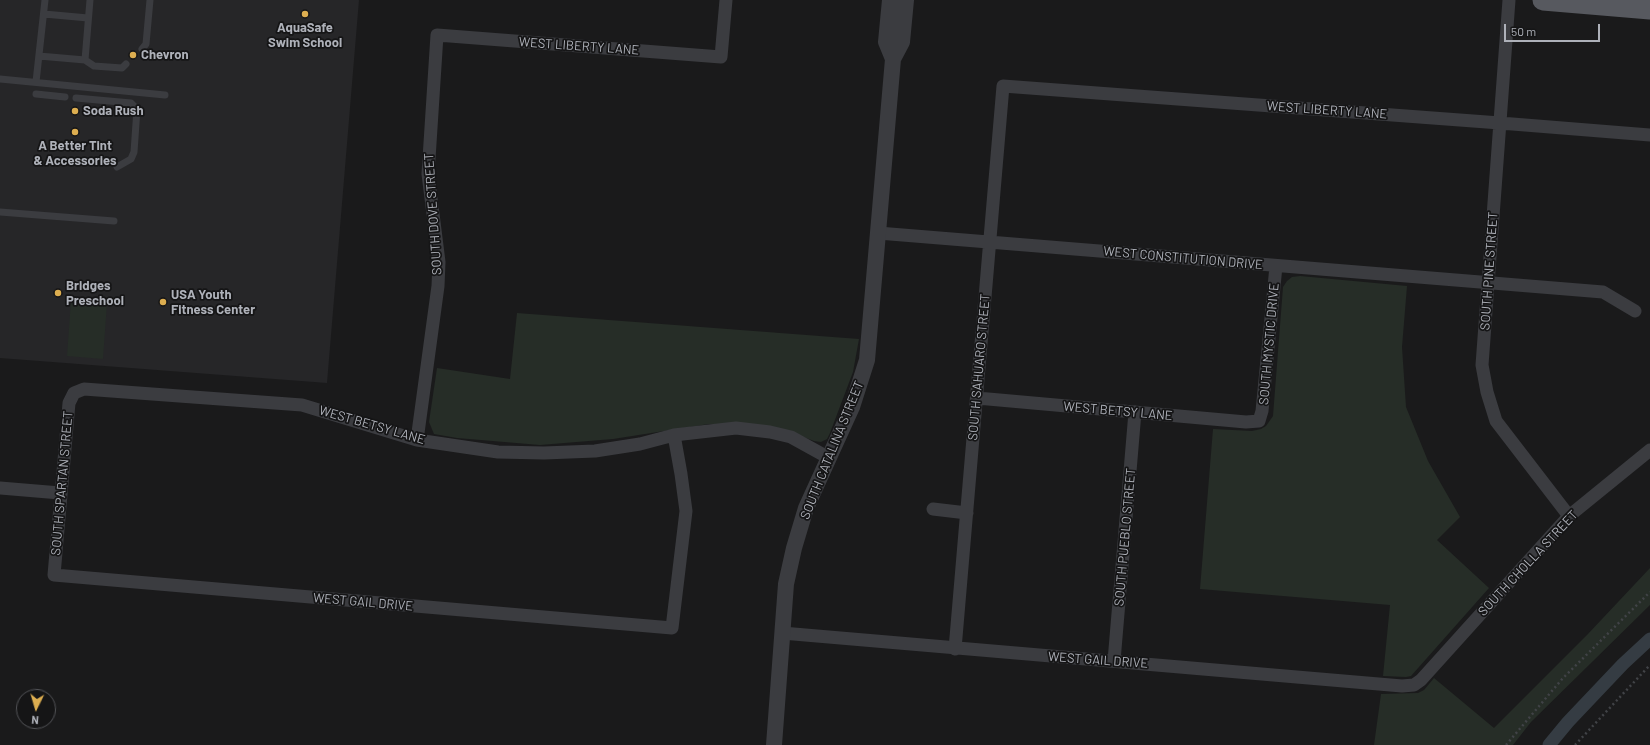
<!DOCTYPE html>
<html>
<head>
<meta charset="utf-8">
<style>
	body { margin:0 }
	#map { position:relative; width:1650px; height:745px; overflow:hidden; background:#1a1a1b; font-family:Barlow,sans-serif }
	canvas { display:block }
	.north { position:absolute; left:16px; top:689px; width:40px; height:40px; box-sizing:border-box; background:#151516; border:1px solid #525357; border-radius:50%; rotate:185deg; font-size:11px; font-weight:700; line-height:16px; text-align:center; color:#aeb1b9 }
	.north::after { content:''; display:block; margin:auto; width:14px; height:18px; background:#ddae50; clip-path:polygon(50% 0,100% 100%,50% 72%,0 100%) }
	.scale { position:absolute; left:1504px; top:24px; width:96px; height:18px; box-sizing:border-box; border:2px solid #aeb1b9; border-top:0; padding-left:5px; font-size:12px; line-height:14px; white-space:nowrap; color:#aeb1b9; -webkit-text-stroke:3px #151516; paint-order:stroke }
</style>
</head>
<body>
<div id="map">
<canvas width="1650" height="745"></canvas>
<div class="north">N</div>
<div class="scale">50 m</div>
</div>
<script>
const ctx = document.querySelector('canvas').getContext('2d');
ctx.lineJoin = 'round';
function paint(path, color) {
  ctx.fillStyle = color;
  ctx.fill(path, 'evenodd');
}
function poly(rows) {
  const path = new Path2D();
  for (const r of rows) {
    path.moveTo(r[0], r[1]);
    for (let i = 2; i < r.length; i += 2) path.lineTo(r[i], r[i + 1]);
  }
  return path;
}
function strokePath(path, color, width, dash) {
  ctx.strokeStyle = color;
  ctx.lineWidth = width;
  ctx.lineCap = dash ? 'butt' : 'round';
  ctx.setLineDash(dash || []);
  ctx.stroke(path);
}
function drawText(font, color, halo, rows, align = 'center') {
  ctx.font = font + ' Barlow,sans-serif';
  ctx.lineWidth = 3.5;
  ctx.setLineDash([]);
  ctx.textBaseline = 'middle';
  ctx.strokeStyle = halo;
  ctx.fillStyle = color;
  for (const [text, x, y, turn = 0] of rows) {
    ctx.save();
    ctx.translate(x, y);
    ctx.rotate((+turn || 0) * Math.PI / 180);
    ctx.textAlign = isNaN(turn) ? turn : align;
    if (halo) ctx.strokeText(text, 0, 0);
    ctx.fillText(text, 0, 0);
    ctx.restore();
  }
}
const built = poly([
	[0,0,359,0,327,383,0,358]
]);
const green = poly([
	[1300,276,1407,286,1402,347,1406,407,1428,461,1460,517,1437,540,1489,588,1411,676,1406,677,1383,676,1390,605,1200,589,1213,429,1252,431,1261,429,1266,426,1273,416,1283,287,1287,281,1292,277],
	[71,300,107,303,103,359,67,356],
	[517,313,859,339,853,372,830,433,827,439,821,442,814,441,785,430,745,424,709,424,613,439,540,445,457,438,434,434,429,422,437,368,510,379],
	[1650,568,1650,605,1531,722,1513,745,1374,745,1381,694,1418,693,1424,690,1434,678,1494,728,1587,635]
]);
const canal = poly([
	[1549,745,1568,722,1623,664,1650,639]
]);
const path = poly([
	[1506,745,1563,678,1650,592],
	[1575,745,1650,665]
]);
const service = poly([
	[44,14,88,18],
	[142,49,146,44,150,0],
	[39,56,85,60,90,0],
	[85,60,94,66,122,68,126,64],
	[0,79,165,95],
	[36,82,45,0],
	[36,94,65,97],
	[76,98,131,103,137,109,134,152,131,159,117,167],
	[0,212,114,221]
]);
const minor = poly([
	[1509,0,1482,365,1487,392,1496,421,1569,516],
	[878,233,1603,292,1635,311],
	[977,398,1246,422,1259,421,1262,411,1276,266],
	[674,435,681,474,686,511,672,628,54,575,69,403,74,393,84,389,302,405,417,440,498,452,544,453,595,451,640,444,674,435,736,428,770,432,791,437,829,458],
	[417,440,438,286,439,262,428,174,437,35,721,57,726,0],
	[0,488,60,493],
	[933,509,967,513],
	[782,633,1402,686,1414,685,1421,680,1569,516,1650,450],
	[955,649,1003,86,1500,123,1650,135],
	[1114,661,1135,412]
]);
const tertiary = poly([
	[890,0,886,42,893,59],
	[774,745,786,584,794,548,806,508,852,407,867,360,893,59,902,42,906,0]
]);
const primary = poly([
	[1543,0,1650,9]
]);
const markers = [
	[305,14,4,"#ddae50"],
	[133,55,4,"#ddae50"],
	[75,111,4,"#ddae50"],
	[75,132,4,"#ddae50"],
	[58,293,4,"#ddae50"],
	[163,302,4,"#ddae50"]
];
const poiNames = [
	["AquaSafe",305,28,"center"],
	["Swim School",305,43,"center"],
	["Chevron",141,55],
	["Soda Rush",83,111],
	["A Better Tint",75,146,"center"],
	["& Accessories",75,161,"center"],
	["Bridges",66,286],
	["Preschool",66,301],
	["USA Youth",171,295],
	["Fitness Center",171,310]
];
const streetNames = [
	["WEST LIBERTY LANE",579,46,4],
	["WEST LIBERTY LANE",1327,110,4],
	["SOUTH DOVE STREET",433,214,-94],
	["WEST CONSTITUTION DRIVE",1183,258,5],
	["SOUTH PINE STREET",1489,271,-86],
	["SOUTH MYSTIC DRIVE",1269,344,-85],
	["SOUTH SAHUARO STREET",979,367,-85],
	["WEST BETSY LANE",1118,411,5],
	["WEST BETSY LANE",372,425,16],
	["SOUTH CATALINA STREET",832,450,-68],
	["SOUTH SPARTAN STREET",62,483,-85],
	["SOUTH PUEBLO STREET",1125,537,-85],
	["SOUTH CHOLLA STREET",1528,563,-47],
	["WEST GAIL DRIVE",363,602,5],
	["WEST GAIL DRIVE",1098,660,4]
];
paint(built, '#262628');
paint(green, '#262d27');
strokePath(canal, '#353c43', 13);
strokePath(path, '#414347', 2.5, [2, 3]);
strokePath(service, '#3b3c40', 7);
strokePath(minor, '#3b3c40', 13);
strokePath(tertiary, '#3b3c40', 16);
strokePath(primary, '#57595f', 21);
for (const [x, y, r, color] of markers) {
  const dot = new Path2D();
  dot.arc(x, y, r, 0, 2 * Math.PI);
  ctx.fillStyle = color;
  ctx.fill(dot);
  strokePath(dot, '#151516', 1.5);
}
drawText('bold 13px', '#aeb1b9', '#151516', poiNames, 'left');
drawText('13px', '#aeb1b9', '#151516', streetNames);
</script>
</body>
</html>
